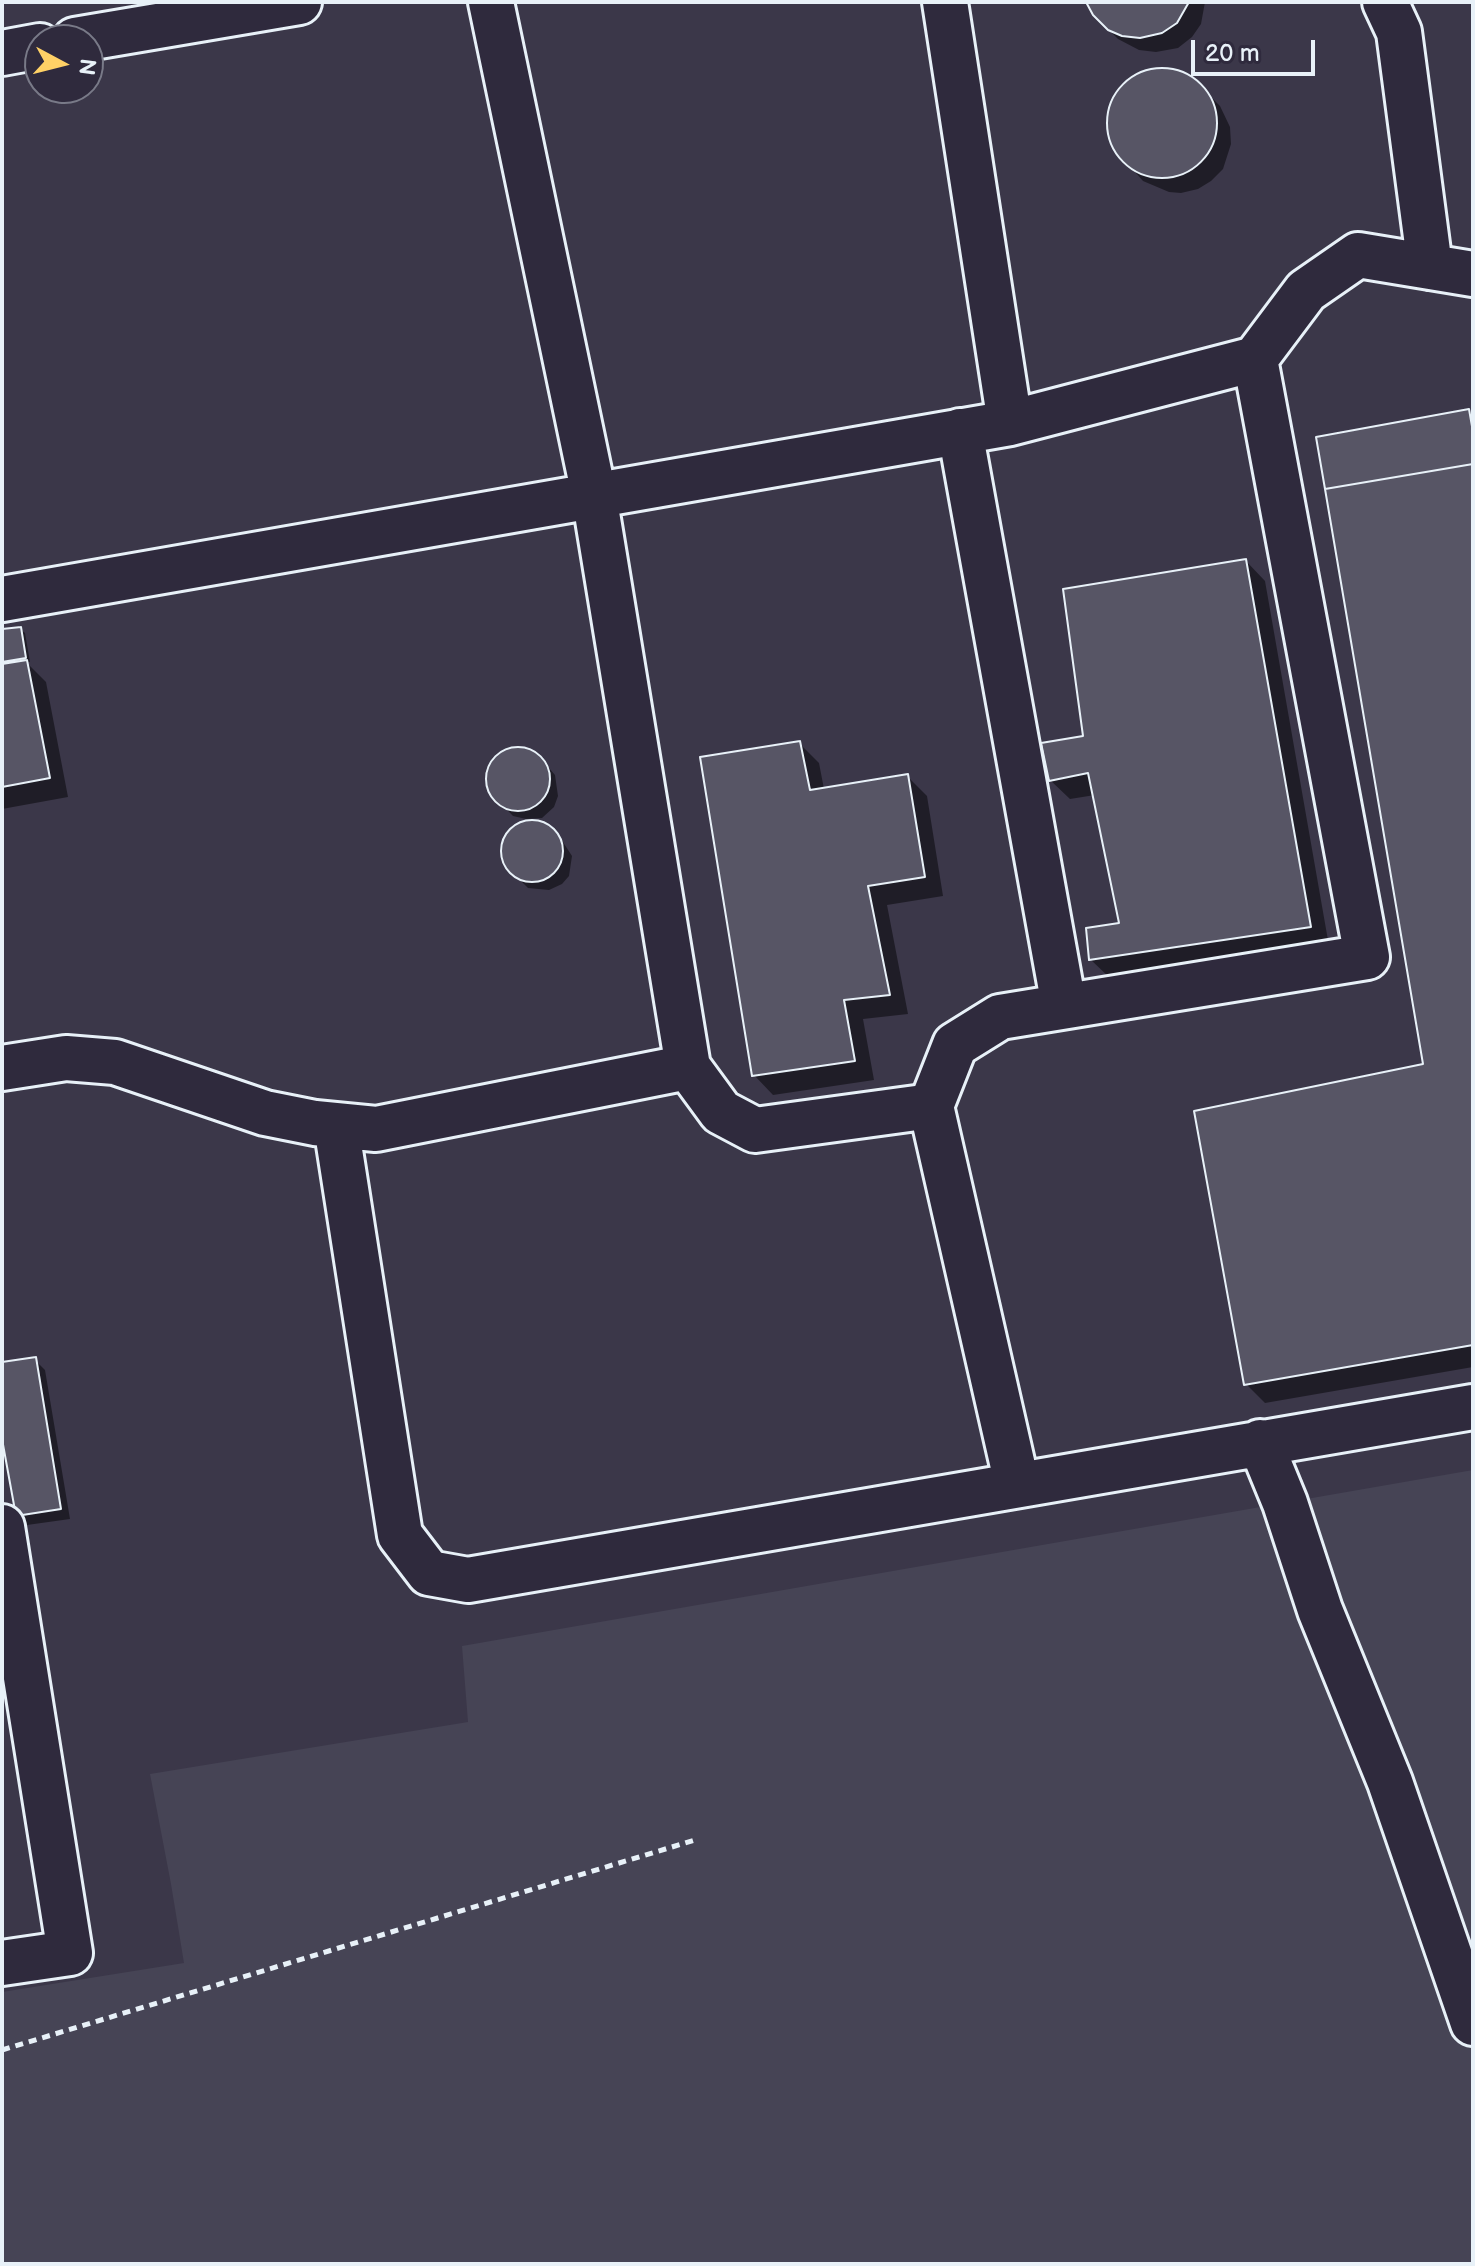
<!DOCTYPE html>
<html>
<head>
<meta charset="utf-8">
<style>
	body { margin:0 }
	#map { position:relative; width:1475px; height:2266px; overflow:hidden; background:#2f2a3d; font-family:"Balsamiq Sans",sans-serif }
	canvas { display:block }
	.frame { position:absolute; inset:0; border:4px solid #e8f1f8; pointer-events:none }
	.north { position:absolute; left:24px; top:24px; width:80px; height:80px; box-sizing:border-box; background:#2f2a3d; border:2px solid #797a88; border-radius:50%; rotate:97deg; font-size:22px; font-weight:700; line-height:32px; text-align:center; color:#e8f1f8 }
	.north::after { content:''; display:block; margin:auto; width:28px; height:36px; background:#ffd166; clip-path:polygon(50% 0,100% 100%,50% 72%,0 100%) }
	.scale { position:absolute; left:1191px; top:40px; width:124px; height:36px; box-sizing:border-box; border:4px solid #e8f1f8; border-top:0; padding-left:10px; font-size:24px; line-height:28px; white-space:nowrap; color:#e8f1f8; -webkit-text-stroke:6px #2f2a3d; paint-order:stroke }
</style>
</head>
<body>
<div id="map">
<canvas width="1475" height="2266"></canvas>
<div class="frame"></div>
<div class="north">N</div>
<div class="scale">20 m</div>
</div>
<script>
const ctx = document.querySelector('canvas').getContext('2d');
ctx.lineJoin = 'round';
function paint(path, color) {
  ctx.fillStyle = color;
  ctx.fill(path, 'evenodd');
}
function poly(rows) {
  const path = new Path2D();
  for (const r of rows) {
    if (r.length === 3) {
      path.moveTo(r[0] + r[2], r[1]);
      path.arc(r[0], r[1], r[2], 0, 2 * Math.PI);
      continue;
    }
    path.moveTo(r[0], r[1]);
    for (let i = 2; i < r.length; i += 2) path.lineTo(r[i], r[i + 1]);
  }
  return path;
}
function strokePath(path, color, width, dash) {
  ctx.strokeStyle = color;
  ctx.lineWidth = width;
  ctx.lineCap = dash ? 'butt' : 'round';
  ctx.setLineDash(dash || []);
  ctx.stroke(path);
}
const built = poly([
	[2,2,1473,2,1473,2264,2,2264],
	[40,40,88,40,88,88,40,88]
]);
const green = poly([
	[1473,1470,1473,2264,2,2264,2,1992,184,1963,171,1884,150,1774,468,1722,462,1646]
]);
const shadow = poly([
	[1089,2,1205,2,1201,24,1192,37,1178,48,1156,52,1139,50,1118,39,1102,23],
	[1168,70,1190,77,1204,90,1220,106,1230,127,1231,144,1223,169,1211,181,1198,189,1181,193,1169,192,1143,181,1115,149,1110,136,1110,108,1115,96,1128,81,1140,74],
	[1468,411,1473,416,1473,1367,1265,1403,1246,1384,1426,1065],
	[1246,561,1265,581,1329,946,1111,979,1091,960,1122,924,1095,795,1070,799,1050,780,1085,737],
	[20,629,25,633,30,662,26,662,46,682,68,797,2,809,2,631],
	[799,743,819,763,824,789,907,776,927,796,943,896,887,905,908,1014,863,1019,874,1080,773,1095,754,1075],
	[511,750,530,751,538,755,555,775,558,796,554,807,542,818,526,819,513,816,494,796,488,779,490,767,502,753],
	[541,823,561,839,572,856,569,876,562,884,549,890,528,888,508,868,502,849,505,837,512,828,521,824],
	[35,1360,45,1370,70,1519,27,1525,17,1515,2,1428,2,1364]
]);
const building = poly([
	[1086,2,1189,2,1177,23,1162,33,1140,38,1122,36,1108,30,1093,15,1086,2],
	[1162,123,55],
	[1469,409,1473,432,1473,464,1325,489,1316,437,1469,409],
	[1473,464,1473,1345,1244,1385,1194,1111,1423,1064,1325,489,1473,464],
	[1246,559,1311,927,1089,960,1086,928,1119,923,1088,773,1049,781,1041,743,1083,736,1063,589,1246,559],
	[21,627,26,658,2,662,2,629,21,627],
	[27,660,50,778,2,787,2,664,27,660],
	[800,741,810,790,908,774,925,877,868,886,890,995,844,1000,855,1061,752,1076,700,757,800,741],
	[518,779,32],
	[532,851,31],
	[36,1357,61,1509,16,1516,2,1439,2,1362,36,1357]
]);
const path = poly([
	[2,2050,695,1840]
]);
const minor = poly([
	[945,2,1010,423],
	[1385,2,1399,32,1430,267],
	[75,40,299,2],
	[2,53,40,46],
	[960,431,1064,1006],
	[2,599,1010,423,1255,359,1306,291,1358,255,1473,274],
	[688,1067,721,1112,755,1130,931,1106,1017,1484],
	[2,1068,66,1058,115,1062,265,1113,315,1123,376,1129,688,1067,594,495,491,2],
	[931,1106,955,1045,1000,1017,1367,957,1255,359],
	[336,1125,400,1535,429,1573,468,1580,1473,1407],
	[1260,1442,1285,1503,1320,1610,1390,1782,1473,2023],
	[2,1527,70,1953,2,1963]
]);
paint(built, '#3b3749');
paint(green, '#464455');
paint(shadow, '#0007');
paint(building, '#575565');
strokePath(building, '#e8f1f8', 2);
strokePath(minor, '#e8f1f8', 50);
strokePath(path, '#e8f1f8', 5, [8, 6]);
strokePath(minor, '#2f2a3d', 44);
</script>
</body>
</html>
